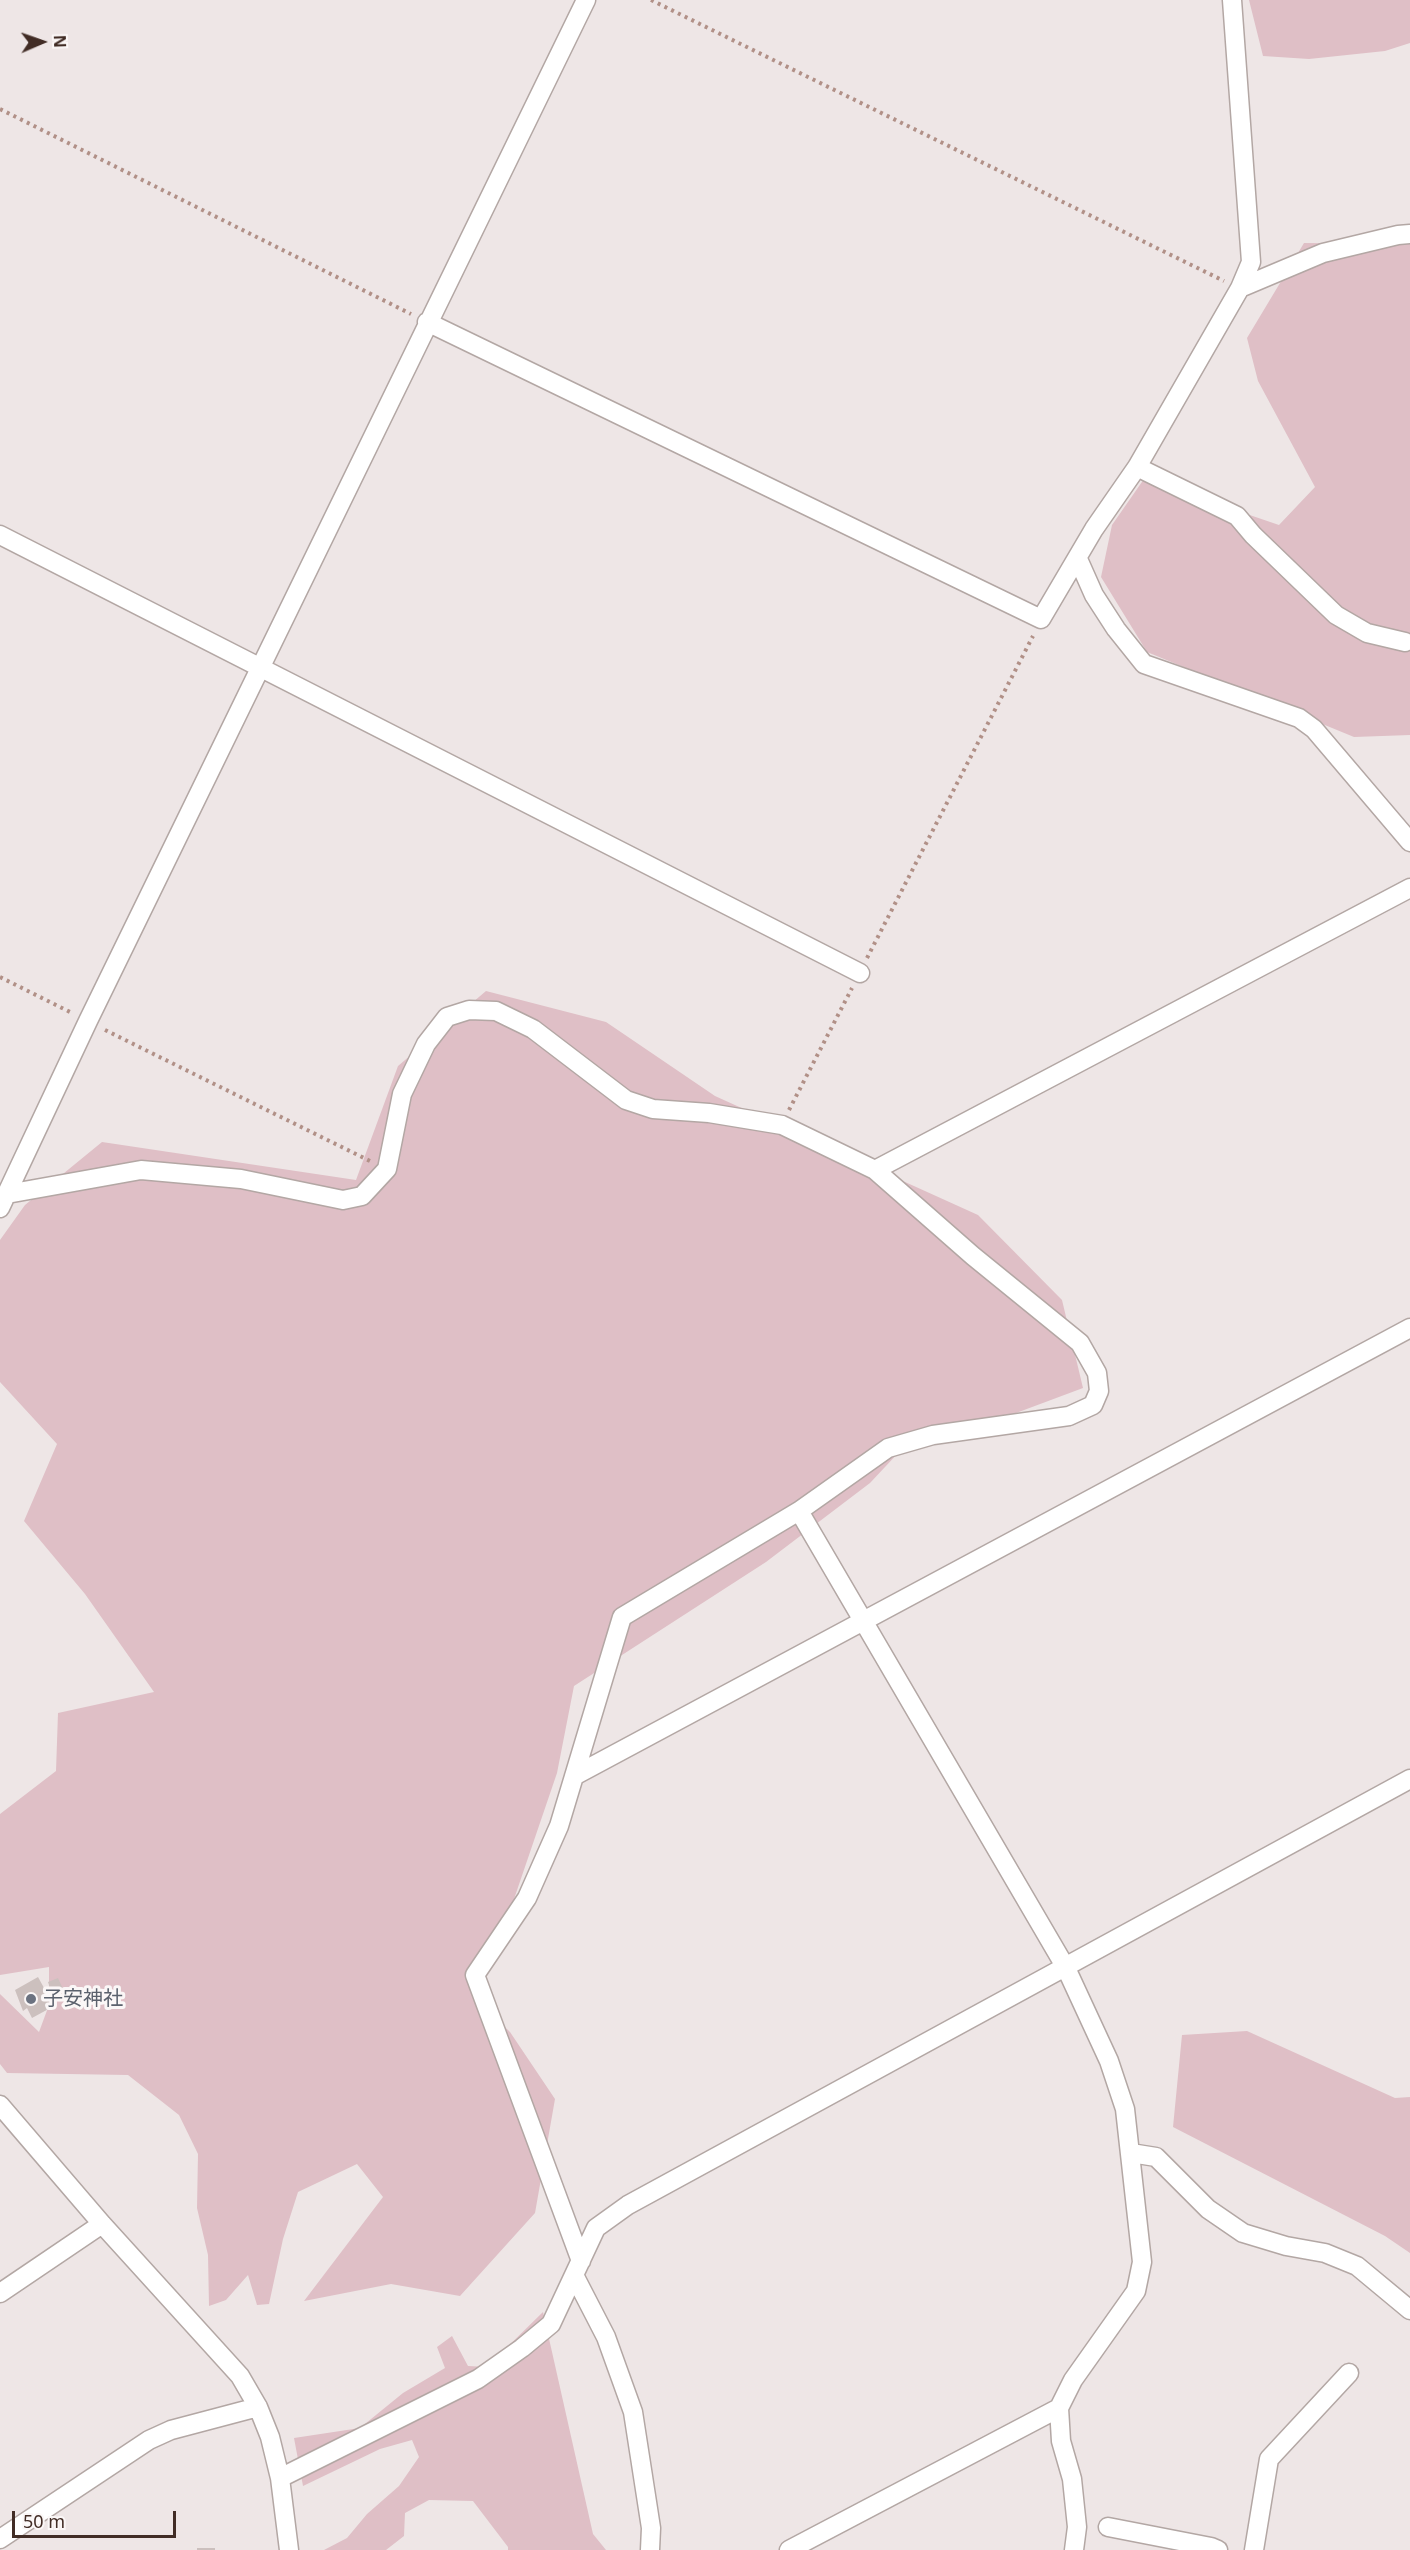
<!DOCTYPE html>
<html>
<head>
<meta charset="utf-8">
<style>
	body { margin:0 }
	#map { position:relative; width:1410px; height:2550px; overflow:hidden; background:#eee6e6; font-family:"Noto Sans",sans-serif }
	canvas { display:block }
	.north { position:absolute; left:12px; top:12px; width:60px; height:60px; -webkit-text-stroke:4px #fbf7f7; paint-order:stroke; rotate:88deg; font-size:16px; font-weight:700; line-height:24px; text-align:center; color:#412c25 }
	.north::after { content:''; display:block; margin:auto; width:21px; height:27px; background:#412c25; clip-path:polygon(50% 0,100% 100%,50% 72%,0 100%) }
	.scale { position:absolute; left:12px; top:2511px; width:164px; height:27px; box-sizing:border-box; border:3px solid #412c25; border-top:0; padding-left:8px; font-size:18px; line-height:21px; white-space:nowrap; color:#412c25; -webkit-text-stroke:4px #fbf7f7; paint-order:stroke }
</style>
</head>
<body>
<div id="map">
<canvas width="1410" height="2550"></canvas>
<div class="north">N</div>
<div class="scale">50 m</div>
</div>
<script>
const ctx = document.querySelector('canvas').getContext('2d');
ctx.lineJoin = 'round';
function paint(path, color) {
  ctx.fillStyle = color;
  ctx.fill(path, 'evenodd');
}
function poly(rows) {
  const path = new Path2D();
  for (const r of rows) {
    path.moveTo(r[0], r[1]);
    for (let i = 2; i < r.length; i += 2) path.lineTo(r[i], r[i + 1]);
  }
  return path;
}
function strokePath(path, color, width, dash) {
  ctx.strokeStyle = color;
  ctx.lineWidth = width;
  ctx.lineCap = dash ? 'butt' : 'round';
  ctx.setLineDash(dash || []);
  ctx.stroke(path);
}
function drawText(font, color, halo, rows, align = 'center') {
  ctx.font = font + ' "Noto Sans","Noto Sans JP",sans-serif';
  ctx.lineWidth = 6;
  ctx.setLineDash([]);
  ctx.textBaseline = 'middle';
  ctx.strokeStyle = halo;
  ctx.fillStyle = color;
  for (const [text, x, y, turn = 0] of rows) {
    ctx.save();
    ctx.translate(x, y);
    ctx.rotate((+turn || 0) * Math.PI / 180);
    ctx.textAlign = isNaN(turn) ? turn : align;
    if (halo) ctx.strokeText(text, 0, 0);
    ctx.fillText(text, 0, 0);
    ctx.restore();
  }
}
const green = poly([
	[1249,0,1410,0,1410,43,1385,51,1309,59,1263,56],
	[1304,243,1410,244,1410,735,1354,737,1147,652,1101,577,1112,525,1144,479,1279,525,1315,487,1258,381,1247,338],
	[486,991,606,1022,715,1096,978,1215,1062,1300,1083,1388,992,1422,915,1435,870,1483,766,1562,574,1686,557,1773,513,1902,476,1999,510,2032,555,2099,535,2213,460,2296,391,2284,304,2301,383,2197,357,2164,298,2192,283,2239,269,2304,257,2305,248,2275,226,2300,209,2306,208,2255,197,2208,198,2154,179,2115,128,2075,7,2073,0,2064,0,1994,39,2032,49,2005,49,1967,0,1975,0,1814,56,1771,58,1713,154,1692,85,1594,24,1521,57,1444,0,1382,0,1240,25,1205,102,1142,356,1180,398,1066],
	[1247,2031,1395,2098,1410,2097,1410,2253,1385,2236,1173,2127,1182,2035],
	[543,2312,593,2534,606,2550,508,2550,508,2547,473,2501,429,2500,405,2513,404,2536,386,2550,324,2550,347,2538,367,2514,399,2486,419,2457,412,2440,380,2449,303,2486,294,2438,360,2428,403,2393,445,2368,437,2347,452,2336,468,2366,487,2367]
]);
const building = poly([
	[38,1977,54,2006,32,2018,27,2008,23,2011,15,1990],
	[58,1978,63,1989,52,1994,48,1982],
	[197,2548,215,2548,215,2550,197,2550]
]);
const path = poly([
	[651,0,1224,281],
	[0,109,411,314],
	[867,958,1033,636],
	[0,977,72,1013],
	[105,1030,370,1161],
	[789,1110,852,988]
]);
const minor = poly([
	[1240,288,1323,253,1398,235,1410,234],
	[427,322,1041,619,1094,529,1137,467,1240,288,1251,262,1232,0],
	[1137,467,1237,516,1253,535,1336,615,1367,633,1405,642],
	[0,535,860,973],
	[1078,559,1094,595,1116,629,1144,664,1299,718,1314,729,1410,842],
	[875,1170,1410,888],
	[7,1194,141,1170,241,1179,343,1200,362,1196,387,1169,402,1094,426,1044,447,1017,469,1010,496,1011,533,1029,626,1100,653,1109,709,1113,782,1125,875,1170,973,1256,1080,1343,1097,1373,1099,1391,1093,1405,1069,1416,933,1435,888,1448,799,1511,622,1617,559,1826,527,1898,475,1975,581,2261],
	[0,1208,88,1021,586,0],
	[799,1511,1066,1968,1109,2061,1125,2109,1142,2262,1136,2291,1073,2380,1059,2408,1061,2441,1072,2479,1077,2527,1074,2550],
	[574,1776,1410,1328],
	[0,2105,102,2224,240,2376,258,2407,270,2437,280,2478,289,2550],
	[1131,2153,1156,2157,1208,2209,1243,2233,1286,2246,1325,2253,1357,2266,1410,2310],
	[574,2275,606,2337,633,2412,651,2528,650,2550],
	[0,2293,102,2224],
	[280,2478,478,2379,522,2348,551,2324,596,2228,628,2205,1410,1779],
	[1108,2527,1211,2547,1218,2550],
	[0,2539,149,2440,171,2430,258,2407],
	[789,2550,1059,2408],
	[1254,2550,1269,2459,1349,2373]
]);
const markers = [
	[31,1999,6,"#6b7280"]
];
const worshipNames = [
	["子安神社",43,1999]
];
paint(green, '#dfbfc6');
paint(building, '#ccc0be');
strokePath(minor, '#b3a7a4', 21);
strokePath(path, '#b19087', 4, [3, 4.5]);
strokePath(minor, '#fff', 18);
for (const [x, y, r, color] of markers) {
  const dot = new Path2D();
  dot.arc(x, y, r, 0, 2 * Math.PI);
  ctx.fillStyle = color;
  ctx.fill(dot);
  strokePath(dot, '#fbf7f7', 2);
}
drawText('20px', '#5b616d', '#fbf7f7', worshipNames, 'left');
</script>
</body>
</html>
